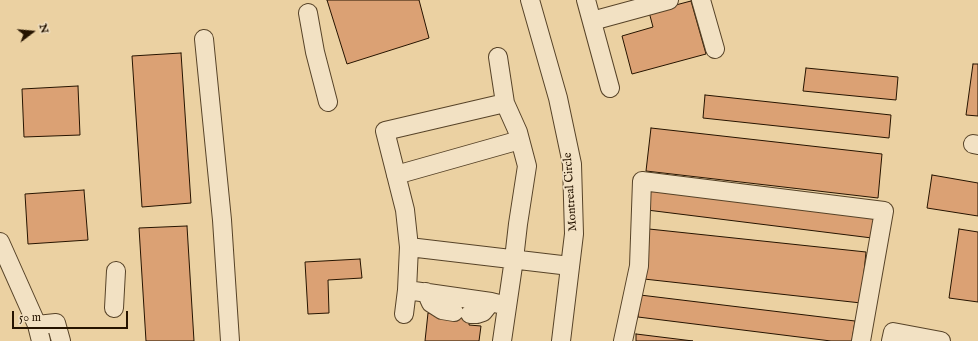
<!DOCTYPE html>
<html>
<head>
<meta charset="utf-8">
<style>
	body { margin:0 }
	#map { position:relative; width:978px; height:341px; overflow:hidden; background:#ebd1a2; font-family:"IM FELL English",serif }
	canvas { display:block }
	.north { position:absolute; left:12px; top:12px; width:40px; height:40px; -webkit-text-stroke:3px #f2e1c3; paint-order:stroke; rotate:74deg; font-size:11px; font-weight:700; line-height:16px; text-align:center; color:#261400 }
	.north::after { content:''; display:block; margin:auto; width:14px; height:18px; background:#261400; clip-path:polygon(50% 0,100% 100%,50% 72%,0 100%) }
	.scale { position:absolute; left:12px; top:311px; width:116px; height:18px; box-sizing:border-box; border:2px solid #261400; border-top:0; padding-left:5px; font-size:12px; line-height:14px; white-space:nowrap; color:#261400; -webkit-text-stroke:3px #f2e1c3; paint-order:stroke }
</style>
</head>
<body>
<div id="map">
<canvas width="978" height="341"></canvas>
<div class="north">N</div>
<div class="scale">50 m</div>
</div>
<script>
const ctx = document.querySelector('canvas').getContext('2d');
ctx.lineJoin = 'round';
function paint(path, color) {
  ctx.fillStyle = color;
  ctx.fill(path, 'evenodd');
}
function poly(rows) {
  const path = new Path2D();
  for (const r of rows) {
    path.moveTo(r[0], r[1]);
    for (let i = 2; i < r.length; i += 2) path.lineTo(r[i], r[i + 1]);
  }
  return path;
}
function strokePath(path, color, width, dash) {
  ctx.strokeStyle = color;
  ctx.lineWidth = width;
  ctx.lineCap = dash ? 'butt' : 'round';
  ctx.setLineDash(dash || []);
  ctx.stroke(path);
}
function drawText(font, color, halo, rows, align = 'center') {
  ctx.font = font + ' "IM FELL English",serif';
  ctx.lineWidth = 3.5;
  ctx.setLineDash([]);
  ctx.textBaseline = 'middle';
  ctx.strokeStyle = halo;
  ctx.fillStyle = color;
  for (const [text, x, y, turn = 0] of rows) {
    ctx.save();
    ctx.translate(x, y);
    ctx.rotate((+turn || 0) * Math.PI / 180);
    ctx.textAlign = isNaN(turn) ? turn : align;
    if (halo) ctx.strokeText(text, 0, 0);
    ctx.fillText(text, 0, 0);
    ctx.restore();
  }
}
const building = poly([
	[327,0,419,0,429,38,347,64,327,0],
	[691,1,706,54,632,74,622,36,653,27,649,12,691,1],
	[181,53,191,203,142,207,132,56,181,53],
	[973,64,978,64,978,116,966,115,973,64],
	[806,68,898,77,896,100,803,91,806,68],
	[78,86,80,135,24,137,22,89,78,86],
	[705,95,891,115,889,138,703,118,705,95],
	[651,128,882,154,878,198,646,171,651,128],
	[932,175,978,183,978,216,927,208,932,175],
	[651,189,874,216,872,238,647,210,651,189],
	[84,190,88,240,28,244,25,194,84,190],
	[187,226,194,341,146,341,139,228,187,226],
	[649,229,866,252,861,303,644,279,649,229],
	[959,229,978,232,978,302,949,298,959,229],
	[360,259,362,278,328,280,329,313,308,314,305,262,360,259],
	[640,295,855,321,852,341,831,341,638,317,640,295],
	[455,306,471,308,469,325,481,326,479,341,425,341,428,313,454,316,455,306],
	[636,334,693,341,636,341,636,334]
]);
const minor = poly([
	[530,0,558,98,572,164,574,234,561,341],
	[586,0,610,88],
	[701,0,715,49],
	[308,13,315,52,328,102],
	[592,21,669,0],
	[204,39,222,220,230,341],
	[498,57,505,103,385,131,405,210,409,247,570,266],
	[973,144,978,145],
	[396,175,520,140],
	[0,242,37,325,56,323,61,341],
	[409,247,407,290,491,302,507,306],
	[426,292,431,303,442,310,454,312],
	[114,308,116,271],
	[404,314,407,290],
	[470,314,477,314,483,312,491,302],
	[37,325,41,341],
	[502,341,514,259,518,224,527,166,518,132,505,103],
	[623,341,639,266,642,181,884,211,861,341],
	[891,341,893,332,941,341]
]);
const streetNames = [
	["Montreal Circle",571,192,-94]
];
paint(building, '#dba174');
strokePath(building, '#261400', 1);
strokePath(minor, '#574328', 20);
strokePath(minor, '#f2e1c3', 18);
drawText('12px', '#261400', '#f2e1c3', streetNames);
</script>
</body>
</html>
